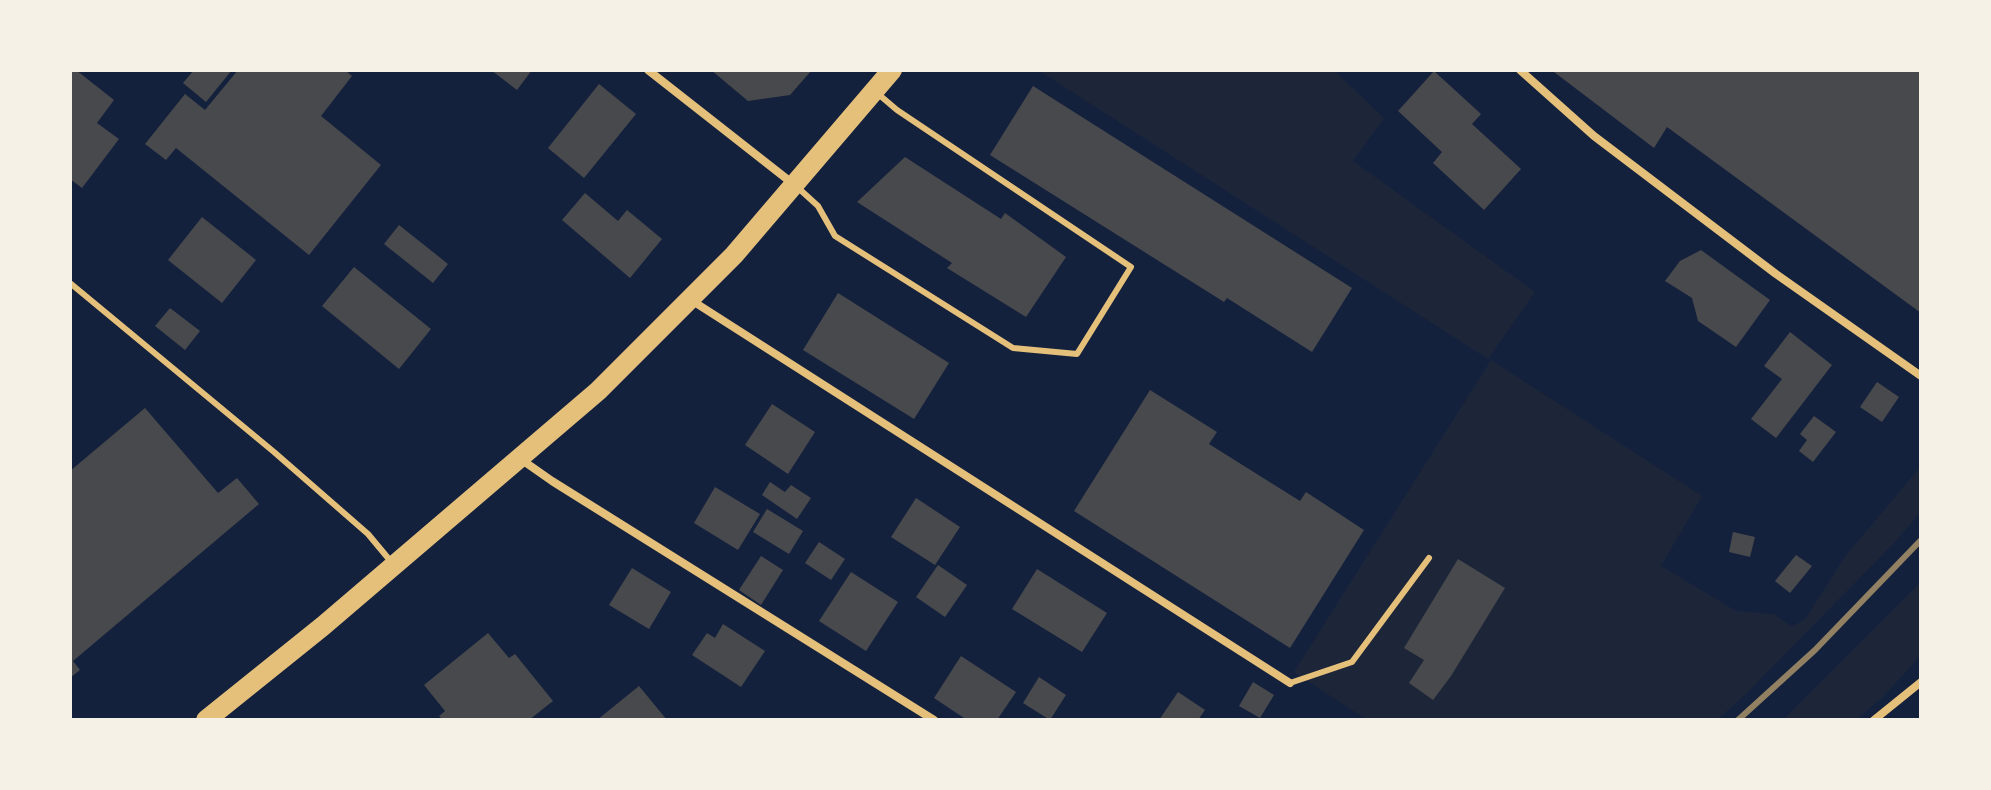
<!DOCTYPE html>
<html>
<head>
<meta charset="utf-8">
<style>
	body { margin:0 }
	#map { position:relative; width:1991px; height:790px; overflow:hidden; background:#14213d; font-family:Cabin,sans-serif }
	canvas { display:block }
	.frame { position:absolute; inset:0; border:72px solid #f6f1e7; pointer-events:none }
</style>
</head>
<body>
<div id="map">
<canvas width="1991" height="790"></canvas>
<div class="frame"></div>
</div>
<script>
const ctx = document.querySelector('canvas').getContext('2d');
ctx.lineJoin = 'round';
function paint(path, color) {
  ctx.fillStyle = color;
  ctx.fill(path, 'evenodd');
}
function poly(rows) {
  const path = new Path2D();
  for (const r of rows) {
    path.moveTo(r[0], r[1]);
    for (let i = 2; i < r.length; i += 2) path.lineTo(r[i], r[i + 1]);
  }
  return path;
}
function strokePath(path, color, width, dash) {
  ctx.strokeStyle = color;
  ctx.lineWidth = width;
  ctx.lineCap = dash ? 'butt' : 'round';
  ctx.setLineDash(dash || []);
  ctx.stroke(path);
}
const green = poly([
	[1038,70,1334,70,1384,118,1353,161,1535,292,1488,359],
	[1491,360,1702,496,1661,566,1736,611,1774,614,1792,627,1806,618,1844,558,1921,466,1921,512,1893,544,1746,694,1717,720,1367,720,1294,672],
	[1921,582,1921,655,1883,697,1856,720,1783,720]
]);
const building = poly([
	[70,70,76,70,114,100,97,123,119,139,82,188,70,179],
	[194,70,232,70,206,102,183,83],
	[238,70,345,70,352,76,321,116,381,165,309,255,176,148,166,160,145,144,185,94,205,110],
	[491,70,532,70,517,90],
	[711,70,812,70,790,95,748,101],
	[1555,70,1921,70,1921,313,1667,127,1654,148,1554,72],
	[1434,71,1481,114,1472,124,1521,169,1484,210,1433,163,1442,152,1398,111],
	[599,84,636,114,584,178,548,148],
	[1033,86,1352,288,1312,352,1227,298,1224,302,990,155],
	[905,157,1001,219,1005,213,1066,257,1026,317,947,268,952,263,857,202],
	[585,193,618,221,627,210,662,239,630,278,562,220],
	[202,217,256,260,222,303,168,260],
	[399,225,448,264,433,283,384,244],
	[1701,250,1770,300,1736,347,1698,321,1692,298,1665,281,1680,261],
	[354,267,431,329,399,369,322,306],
	[838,293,949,363,914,419,803,350],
	[170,308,200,331,185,350,155,326],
	[1790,332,1832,365,1776,438,1751,419,1782,379,1764,366],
	[1877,382,1899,397,1882,422,1860,407],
	[1150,390,1217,432,1209,444,1300,501,1306,492,1364,530,1290,648,1074,511],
	[772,404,815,432,788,474,745,445],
	[145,408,218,493,237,478,259,504,73,661,80,670,70,678,70,471],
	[1814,416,1836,432,1813,462,1799,451,1807,440,1800,434],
	[770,482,785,492,791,485,811,498,797,519,762,495],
	[715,487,760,514,738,550,694,523],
	[916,498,960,527,935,565,891,537],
	[767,509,803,531,789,554,753,532],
	[1733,532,1755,537,1750,557,1729,552],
	[819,542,845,559,831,580,805,563],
	[1796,555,1812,566,1790,593,1775,581],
	[761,556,783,570,761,605,739,590],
	[1458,559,1505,588,1451,676,1433,700,1409,683,1424,660,1404,648],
	[938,565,967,585,945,617,916,597],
	[632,568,671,592,649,629,609,605],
	[1037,569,1107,613,1082,652,1012,609],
	[851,572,898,602,866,651,819,621],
	[723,624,765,651,741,687,692,655,707,633,715,638],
	[488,633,509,658,515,654,553,701,529,720,443,720,439,716,445,711,424,685],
	[961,656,1016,692,997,720,967,720,934,698],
	[1039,677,1066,695,1050,720,1023,703],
	[1253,682,1274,695,1260,718,1239,706],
	[639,686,667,720,597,720],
	[1178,692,1205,710,1198,720,1159,720]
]);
const service = poly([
	[796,186,818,206,835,236,1013,348,1077,354,1131,267,897,110,877,93],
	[70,283,274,452,368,534,393,564],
	[1290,683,1352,662,1429,558]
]);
const minor = poly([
	[648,70,792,183],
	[1520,70,1594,136,1776,274,1921,376],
	[691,300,1290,683],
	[522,460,552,481,934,720],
	[1874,720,1921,682]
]);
const primary = poly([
	[206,720,323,626,598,391,734,255,892,70]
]);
const rail = poly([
	[1738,720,1815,650,1921,540]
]);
paint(green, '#1d2539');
paint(building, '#48494c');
strokePath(service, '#e5c07b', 6);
strokePath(minor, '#e5c07b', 8);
strokePath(primary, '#e5c07b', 20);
strokePath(rail, '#918062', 6);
</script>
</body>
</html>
